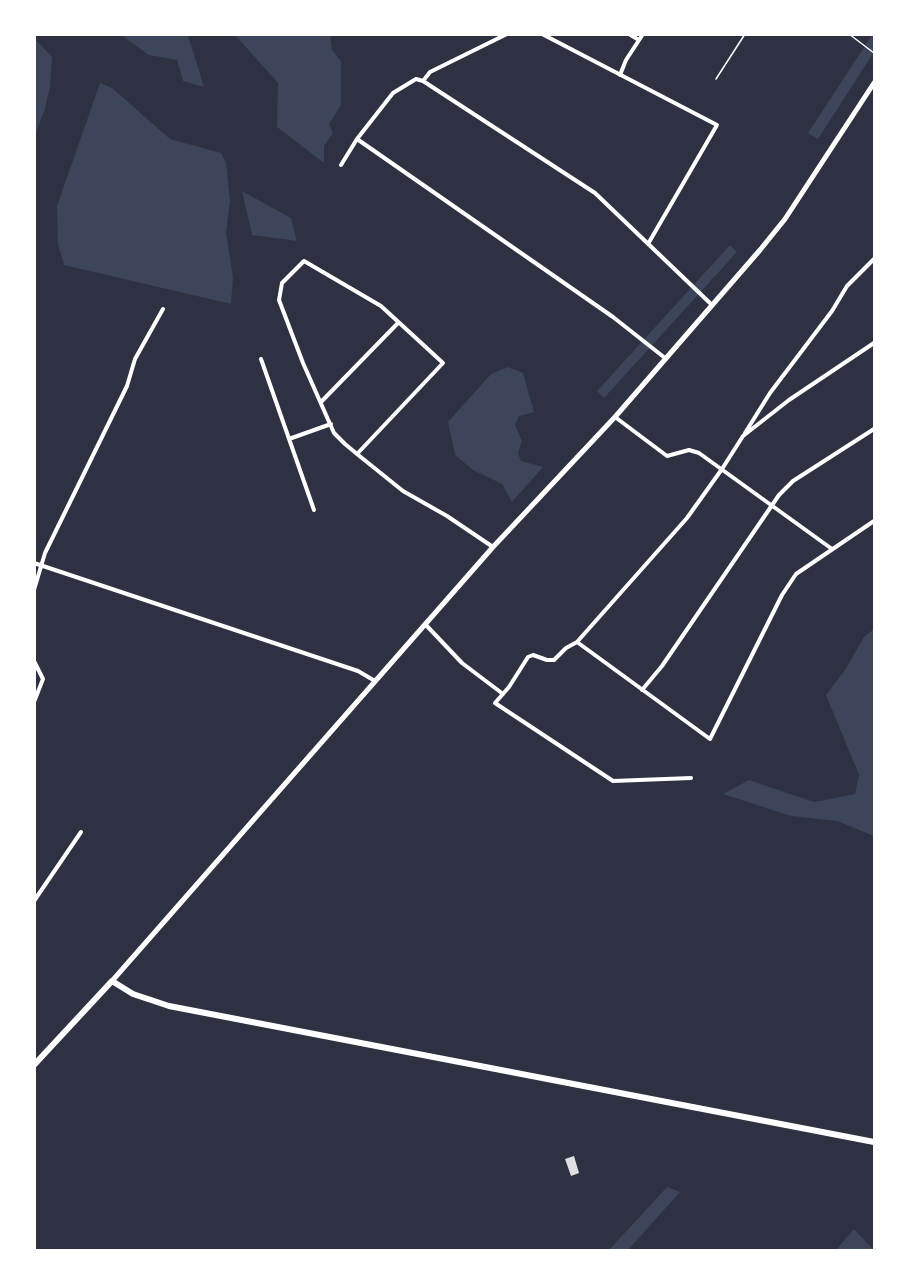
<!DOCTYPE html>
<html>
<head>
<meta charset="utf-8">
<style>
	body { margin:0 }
	#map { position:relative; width:909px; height:1285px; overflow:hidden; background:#2d3142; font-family:"Golos Text",sans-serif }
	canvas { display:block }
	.frame { position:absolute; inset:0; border:36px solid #fff; pointer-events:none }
</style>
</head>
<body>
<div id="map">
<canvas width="909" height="1285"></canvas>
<div class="frame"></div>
</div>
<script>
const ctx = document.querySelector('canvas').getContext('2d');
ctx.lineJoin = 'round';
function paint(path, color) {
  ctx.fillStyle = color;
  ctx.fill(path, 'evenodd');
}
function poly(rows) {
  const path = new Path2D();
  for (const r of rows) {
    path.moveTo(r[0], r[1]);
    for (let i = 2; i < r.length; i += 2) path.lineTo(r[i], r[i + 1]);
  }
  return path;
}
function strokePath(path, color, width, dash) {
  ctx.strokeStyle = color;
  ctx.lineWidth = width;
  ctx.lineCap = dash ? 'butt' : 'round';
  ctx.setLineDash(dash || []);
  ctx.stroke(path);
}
const green = poly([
	[124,35,188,35,204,87,183,81,177,60,149,55,125,38],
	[235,35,330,35,332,50,341,61,341,105,329,124,333,133,324,146,324,163,277,127,278,83],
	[872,35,874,35,874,52,818,139,808,133],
	[35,39,52,57,50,87,45,109,35,135],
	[100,83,112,88,170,139,221,153,226,163,230,201,226,233,233,277,231,304,64,265,58,244,57,206],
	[242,191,291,218,297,241,252,235],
	[730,245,737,252,604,398,597,391],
	[508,367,523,373,534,412,519,416,515,425,522,441,518,453,521,461,543,467,512,502,502,484,473,470,455,455,448,422,491,374],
	[874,629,874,836,837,821,791,816,723,794,749,780,814,802,855,794,859,775,826,695,845,670,864,637],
	[667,1187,680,1192,628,1250,609,1250],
	[854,1229,874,1250,836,1250]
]);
const building = poly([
	[574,1156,579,1173,571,1176,565,1159]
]);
const service = poly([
	[849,34,874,53],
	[716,79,745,34]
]);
const minor = poly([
	[542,34,717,125,648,244],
	[629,34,639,40],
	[620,75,626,60,643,34],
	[423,81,595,193,712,305],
	[357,139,613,317,665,358],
	[341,165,357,139,393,93,416,79,423,81,430,72,507,34],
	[874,343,789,400,743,436,722,469,687,518,577,642,710,739,782,595,796,574,874,521],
	[261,359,314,510],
	[321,402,398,323],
	[615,417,667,456,689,450,699,453,832,549],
	[745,433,770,393,832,311,847,286,874,259],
	[289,439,331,424],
	[357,454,443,363,381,306,304,261,282,283,279,300,303,363,334,433,345,444,357,454,403,491,447,516,493,547],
	[34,563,358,671,375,681],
	[34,590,45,553,127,386,135,359,163,309],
	[425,624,462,663,503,694],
	[577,642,566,648,554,660,547,660,533,655,528,657,509,687,495,703,613,781,691,778],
	[34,661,43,679,34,702],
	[642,690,662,666,779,495,793,481,874,429],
	[34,901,81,832]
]);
const primary = poly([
	[112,981,493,547,615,417,760,250,785,219,874,83]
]);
const trunk = poly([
	[34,1065,112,981,133,994,169,1006,874,1142]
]);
paint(green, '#3c4559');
paint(building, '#e0e0e3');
strokePath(service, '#fff', 1.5);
strokePath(minor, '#fff', 4);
strokePath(primary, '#fff', 5);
strokePath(trunk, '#fff', 6);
</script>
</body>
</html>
